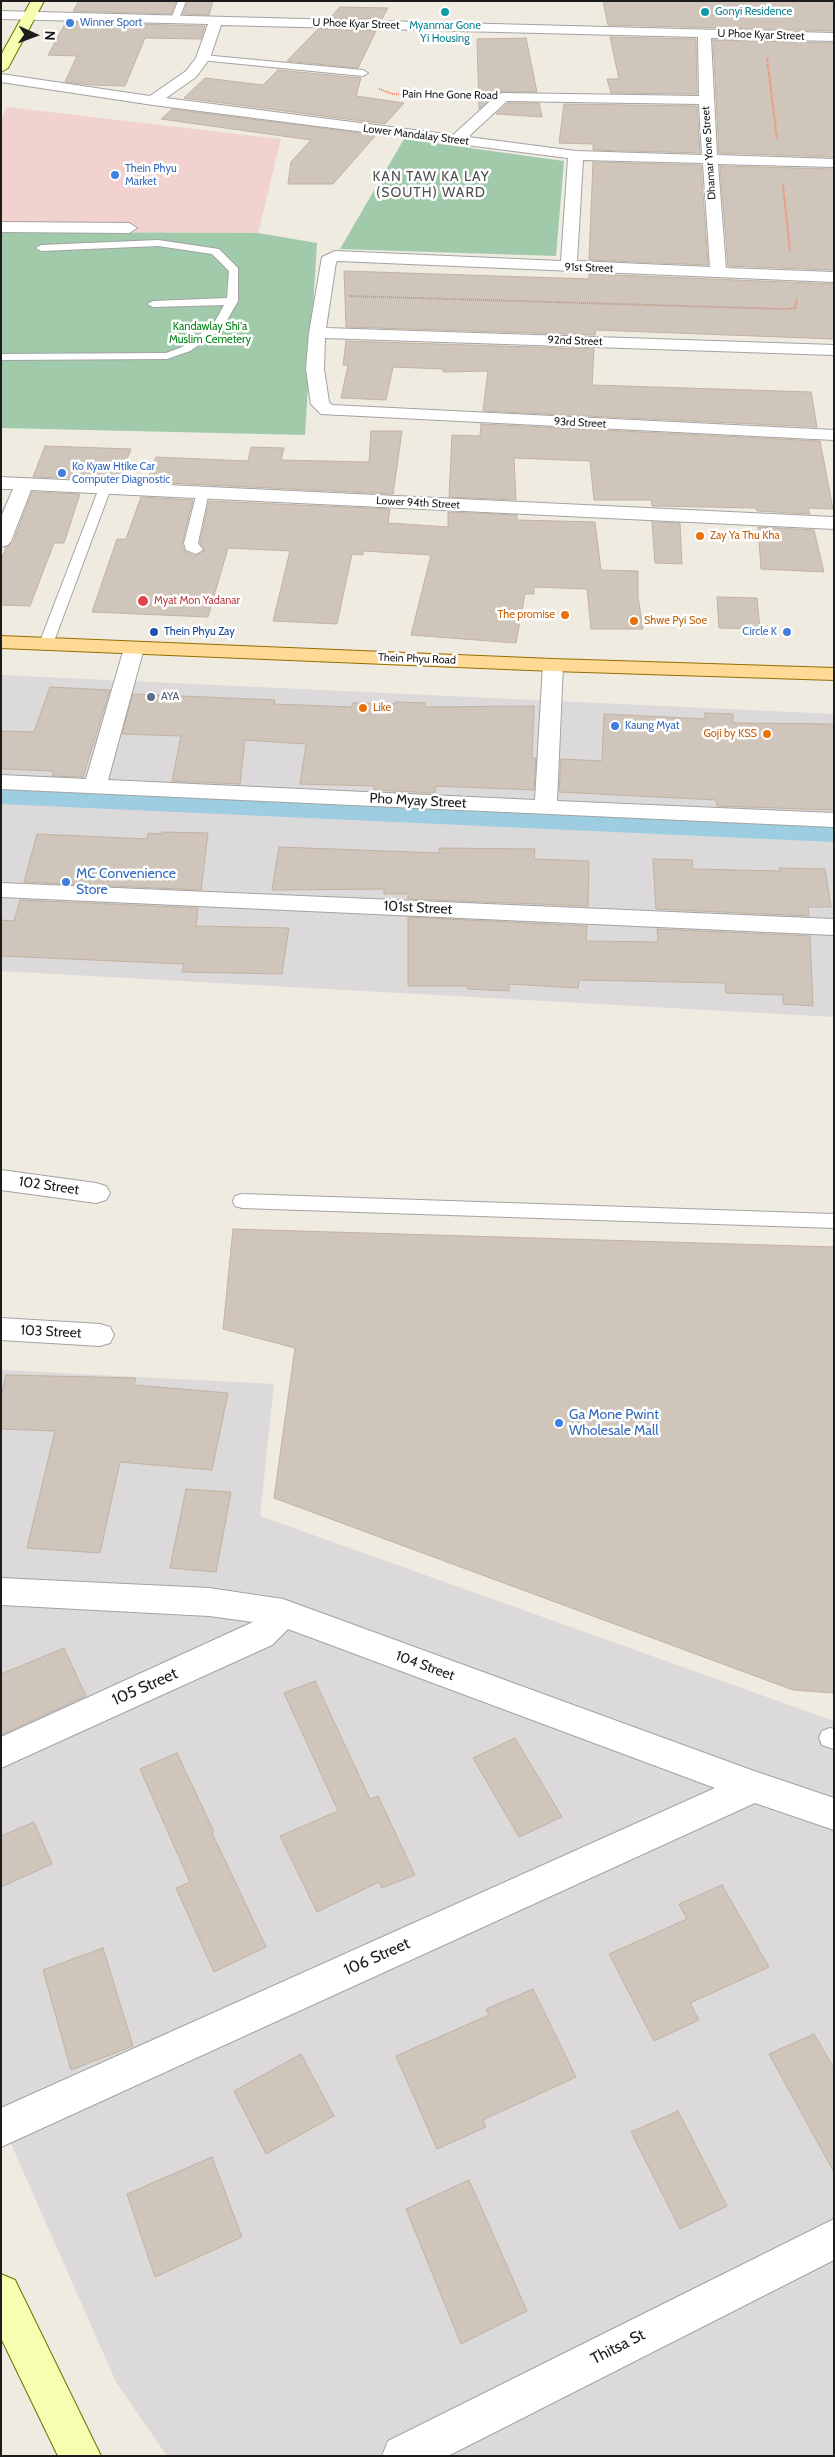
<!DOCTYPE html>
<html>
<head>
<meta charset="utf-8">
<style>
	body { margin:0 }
	#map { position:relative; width:835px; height:2457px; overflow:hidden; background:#efebe1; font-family:Cabin,sans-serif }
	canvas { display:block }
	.frame { position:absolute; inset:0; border:2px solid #1c1c1c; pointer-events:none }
	.north { position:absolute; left:10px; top:10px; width:50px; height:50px; -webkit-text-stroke:4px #fff; paint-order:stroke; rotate:92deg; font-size:14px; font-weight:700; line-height:20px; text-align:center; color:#1c1c1c }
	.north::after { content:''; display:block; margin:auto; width:18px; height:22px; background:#1c1c1c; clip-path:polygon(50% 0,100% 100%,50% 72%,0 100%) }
</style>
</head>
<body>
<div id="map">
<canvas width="835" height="2457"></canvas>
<div class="frame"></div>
<div class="north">N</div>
</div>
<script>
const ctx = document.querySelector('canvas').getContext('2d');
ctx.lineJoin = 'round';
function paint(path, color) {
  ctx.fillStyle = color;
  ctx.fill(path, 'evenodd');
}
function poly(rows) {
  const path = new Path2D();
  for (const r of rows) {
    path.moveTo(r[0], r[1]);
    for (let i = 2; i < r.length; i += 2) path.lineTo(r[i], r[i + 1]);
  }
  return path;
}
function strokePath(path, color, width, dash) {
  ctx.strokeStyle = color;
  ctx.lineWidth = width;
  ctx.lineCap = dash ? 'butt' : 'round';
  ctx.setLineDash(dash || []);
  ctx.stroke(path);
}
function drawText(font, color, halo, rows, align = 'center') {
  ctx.font = font + ' Cabin,sans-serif';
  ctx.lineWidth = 5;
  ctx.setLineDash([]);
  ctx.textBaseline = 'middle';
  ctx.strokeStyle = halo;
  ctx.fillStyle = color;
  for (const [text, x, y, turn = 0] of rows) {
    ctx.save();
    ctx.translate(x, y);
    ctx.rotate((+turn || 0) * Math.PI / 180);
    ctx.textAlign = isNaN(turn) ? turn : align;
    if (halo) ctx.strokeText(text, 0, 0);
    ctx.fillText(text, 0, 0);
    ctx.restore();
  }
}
const residential = poly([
	[1,675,834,714,834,1017,1,971],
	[1,1370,274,1384,260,1516,834,1721,834,2456,167,2456,116,2382,1,2121]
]);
const commercial = poly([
	[7,107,281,139,258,233,1,232,1,118]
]);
const cemetery = poly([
	[404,139,564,161,556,256,340,249],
	[1,232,258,233,317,243,305,435,1,428]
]);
const canal = poly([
	[1,786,834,822,834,842,1,804,1,786]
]);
const building = poly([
	[79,1,176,1,171,14,73,11,79,1],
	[188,1,213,1,209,15,183,14,188,1],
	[603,1,834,1,834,31,608,25,603,1],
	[340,7,388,8,382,19,330,18,340,7],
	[66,22,205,26,201,39,145,38,125,86,92,85,65,82,77,56,48,55,66,22],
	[318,29,376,31,358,68,287,61,318,29],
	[610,37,696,39,697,94,611,93,607,79,619,79,610,37],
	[526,38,537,92,498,92,479,109,477,39,526,38],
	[713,40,834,43,834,157,719,153,713,40],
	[278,70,361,78,356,96,404,103,385,124,184,98,205,78,263,85,278,70],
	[508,103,539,103,542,117,496,114,508,103],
	[564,104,697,106,700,153,593,150,593,144,559,143,564,104],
	[172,109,376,135,333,184,288,184,291,162,311,140,161,119,172,109],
	[593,162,701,165,708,265,589,260,593,162],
	[720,166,834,169,834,270,728,266,720,166],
	[344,271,589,279,589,274,834,284,834,339,596,330,595,335,346,327,344,271],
	[346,341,594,349,592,385,811,392,817,427,483,411,488,371,443,372,443,369,393,367,386,400,341,398,348,365,343,365,346,341],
	[481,424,820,441,833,509,808,508,810,514,757,511,756,508,652,506,651,500,594,500,590,461,514,458,516,500,449,497,452,435,480,436,481,424],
	[371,431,402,431,393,494,147,482,156,457,248,461,251,447,284,448,281,460,369,462,371,431],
	[45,446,131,449,119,479,33,477,45,446],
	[32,492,80,494,64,543,54,543,30,606,1,605,1,561,6,547,13,542,32,492],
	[141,497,193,500,182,544,185,552,195,556,205,550,200,543,209,501,390,509,388,523,448,527,448,512,517,515,517,520,595,522,601,570,638,571,638,597,643,629,591,629,587,589,534,587,534,594,525,594,516,643,411,635,431,555,363,551,363,555,352,554,337,624,273,621,290,551,228,548,208,617,92,612,117,539,126,539,141,497],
	[652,522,680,523,682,564,655,563,652,522],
	[758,527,814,530,824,572,761,569,758,527],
	[717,597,757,598,760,629,719,628,717,597],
	[50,687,110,690,83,777,52,776,54,771,1,769,1,731,34,732,50,687],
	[133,694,275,700,274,704,352,707,352,703,395,704,395,702,425,703,425,707,534,706,532,758,536,758,534,790,436,786,435,793,374,790,374,786,300,784,306,744,245,740,240,784,172,781,181,736,122,734,133,694],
	[705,713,733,714,733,723,834,724,834,810,717,806,716,800,559,792,561,759,602,761,604,714,705,719,705,713],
	[162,832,208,833,201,890,24,882,37,834,147,839,148,833,162,834,162,832],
	[279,847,439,853,439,848,535,849,534,859,589,861,588,906,408,899,408,894,384,894,384,889,272,890,279,847],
	[653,859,692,860,693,869,780,871,779,868,825,869,831,907,808,907,809,916,656,909,653,859],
	[20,900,198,908,196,926,289,928,282,974,182,972,184,964,1,956,1,920,14,921,20,900],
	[408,917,587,926,586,941,658,942,657,929,810,936,813,1006,783,1004,783,995,726,993,725,983,579,980,578,988,509,984,509,991,468,989,468,986,408,986,408,917],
	[233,1229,834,1247,834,1693,793,1690,274,1498,295,1348,223,1329,233,1229],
	[6,1375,136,1378,134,1385,228,1393,212,1470,120,1462,100,1553,27,1548,55,1431,1,1429,1,1396,6,1375],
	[186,1489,231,1492,216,1572,170,1568,186,1489],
	[64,1648,86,1696,1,1735,1,1674,64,1648],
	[315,1681,370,1799,378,1796,415,1875,382,1888,379,1882,317,1912,280,1836,338,1811,284,1693,315,1681],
	[515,1738,562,1817,519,1837,473,1758,515,1738],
	[177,1753,214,1832,212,1833,266,1947,214,1972,176,1888,190,1882,140,1769,177,1753],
	[34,1822,52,1864,1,1887,1,1836,34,1822],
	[722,1885,769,1967,690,2003,699,2020,654,2041,609,1954,687,1919,679,1904,722,1885],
	[103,1948,133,2046,71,2070,43,1970,103,1948],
	[533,1989,576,2077,483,2120,486,2127,437,2149,396,2056,489,2015,486,2009,533,1989],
	[814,2034,834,2068,834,2172,769,2054,814,2034],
	[301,2054,334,2116,266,2154,234,2091,301,2054],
	[678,2111,727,2206,680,2229,631,2132,678,2111],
	[212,2157,242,2237,155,2277,127,2194,212,2157],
	[469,2180,527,2311,461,2344,406,2209,469,2180]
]);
const path = poly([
	[767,58,777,139],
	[379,89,393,94,464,98],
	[783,185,790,251],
	[349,296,785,309,795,308,797,299]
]);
const lane = poly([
	[178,1,186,1,179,19,175,22,171,19,178,1],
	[203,55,363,70,368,73,363,76,200,60,198,58,203,55],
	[158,240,219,249,238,268,238,301,222,329,190,351,167,359,1,360,1,354,166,353,182,347,213,325,224,305,153,307,147,304,153,301,227,298,229,271,212,254,158,246,41,251,36,248,41,245,158,240],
	[105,484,111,488,53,644,46,648,41,647,39,644,99,488,105,484],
	[203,488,209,492,198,543,203,550,196,554,186,550,184,543,197,492,203,488],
	[242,1194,834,1214,834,1228,242,1208,235,1206,233,1201,235,1196,242,1194],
	[830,1728,834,1729,834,1749,822,1745,819,1738,822,1731,830,1728]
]);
const street = poly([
	[1,11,834,33,834,41,711,38,717,155,834,159,834,167,718,164,726,268,834,272,834,282,338,261,336,262,326,328,834,345,834,355,325,338,324,369,329,402,332,405,834,430,834,440,321,414,311,404,306,369,309,333,322,257,335,251,561,261,568,158,153,105,1,82,1,74,150,96,186,71,196,58,208,24,1,19,1,11],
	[221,25,698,37,699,96,503,93,498,94,453,135,166,98,196,77,210,58,221,25],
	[507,101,699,104,702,155,576,151,468,137,507,101],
	[583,160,703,163,710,267,577,261,583,160],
	[1,222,129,223,137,228,129,233,1,232,1,222],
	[1,477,834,517,834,529,31,490,11,541,8,545,1,547,1,517,13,489,1,489,1,477],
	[134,642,141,644,144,648,108,780,535,800,543,665,546,661,553,659,560,661,563,665,557,801,834,813,834,827,1,789,1,775,86,779,124,648,127,644,134,642],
	[1,883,834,919,834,935,1,897,1,883],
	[1,1170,96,1183,106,1186,110,1193,106,1200,96,1203,1,1190,1,1170],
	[1,1318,100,1324,110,1327,114,1335,110,1343,100,1346,1,1340,1,1318],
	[1,1578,209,1588,283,1599,754,1771,834,1798,834,1830,755,1803,1,2147,1,2108,715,1788,288,1629,272,1645,1,1768,1,1737,253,1622,209,1616,1,1605,1,1578],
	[834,2219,834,2260,448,2456,382,2456,388,2441,834,2219]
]);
const secondary = poly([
	[31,1,44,1,8,68,1,72,1,55,31,1],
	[1,2274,15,2280,101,2456,58,2456,1,2338,1,2274]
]);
const primary = poly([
	[1,636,553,659,834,668,834,680,553,671,1,648,1,636]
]);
const markers = [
	[445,12,5,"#0f9aa8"],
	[705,12,5,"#0f9aa8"],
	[70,23,5,"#3f7fe0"],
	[115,175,5,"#3f7fe0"],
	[62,473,5,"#3f7fe0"],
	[700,536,5,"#e8710a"],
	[143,601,6,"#e0444e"],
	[565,615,5,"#e8710a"],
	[634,621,5,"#e8710a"],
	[154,632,5,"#1a4fb4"],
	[787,632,5,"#3f7fe0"],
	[151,697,5,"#5c6f8a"],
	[363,708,5,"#e8710a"],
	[615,726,5,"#3f7fe0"],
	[767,734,5,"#e8710a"],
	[66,882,5,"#3f7fe0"],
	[559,1423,5,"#3f7fe0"]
];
const farCulturenames = [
	["Gonyi Residence",715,12],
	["Myanmar Gone",445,26,"center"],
	["Yi Housing",445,39,"center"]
];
const farShopnames = [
	["Winner Sport",80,23],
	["Thein Phyu",125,169],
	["Market",125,182],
	["Ko Kyaw Htike Car",72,467],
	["Computer Diagnostic",72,480],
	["Circle K",777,632,"right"],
	["Kaung Myat",625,726]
];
const farStreetnames = [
	["U Phoe Kyar Street",356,24,2],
	["U Phoe Kyar Street",761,35,2],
	["Pain Hne Gone Road",450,95,1],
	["Lower Mandalay Street",416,135,7],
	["Dhamar Yone Street",709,153,-94],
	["91st Street",589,268,2],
	["92nd Street",575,341,2],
	["93rd Street",580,423,3],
	["Lower 94th Street",418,503,3],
	["Thein Phyu Road",417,659,2]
];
const farParknames = [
	["Kandawlay Shi'a",210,327],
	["Muslim Cemetery",210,340]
];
const farFoodnames = [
	["Zay Ya Thu Kha",710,536],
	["The promise",555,615,"right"],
	["Shwe Pyi Soe",644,621],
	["Like",373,708],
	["Goji by KSS",757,734,"right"]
];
const farHealthnames = [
	["Myat Mon Yadanar",154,601]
];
const farTransitnames = [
	["Thein Phyu Zay",164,632]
];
const farServicenames = [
	["AYA",161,697]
];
const farQuarternames = [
	["KAN TAW KA LAY",431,177],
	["(SOUTH) WARD",431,193]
];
const streetNames = [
	["Pho Myay Street",418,801,3],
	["101st Street",418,908,3],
	["102 Street",49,1186,8],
	["103 Street",51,1332,3],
	["104 Street",425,1666,20]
];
const shopNames = [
	["MC Convenience",76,874],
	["Store",76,890],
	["Ga Mone Pwint",569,1415],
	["Wholesale Mall",569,1431]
];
const nearStreetnames = [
	["105 Street",145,1687,-24],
	["106 Street",377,1957,-24],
	["Thitsa St",618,2347,-27]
];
paint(residential, '#dbd9d9');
paint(commercial, '#f2d2ce');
paint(cemetery, '#a0caa9');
paint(canal, '#9dcde1');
paint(building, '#cfc5ba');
strokePath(building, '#c2b2a2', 1);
strokePath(lane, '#a3a3a3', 2);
strokePath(street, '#a3a3a3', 2);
strokePath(secondary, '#617700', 2);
strokePath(primary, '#956e00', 2);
strokePath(path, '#ff7d62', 2, [1, 1]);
paint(lane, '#fff');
paint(street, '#fff');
paint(secondary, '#f5ffaf');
paint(primary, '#ffd996');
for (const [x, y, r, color] of markers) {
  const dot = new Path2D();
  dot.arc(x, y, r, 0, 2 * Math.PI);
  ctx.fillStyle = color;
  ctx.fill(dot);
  strokePath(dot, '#fff', 2);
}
drawText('11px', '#0d838f', '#fff', farCulturenames, 'left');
drawText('11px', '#366cbe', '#fff', farShopnames, 'left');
drawText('11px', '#1c1c1c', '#fff', farStreetnames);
drawText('11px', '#018415', '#fff', farParknames);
drawText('11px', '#c56008', '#fff', farFoodnames, 'left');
drawText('11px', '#be3a42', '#fff', farHealthnames, 'left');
drawText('11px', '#164399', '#fff', farTransitnames, 'left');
drawText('11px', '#4e5e75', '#fff', farServicenames, 'left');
ctx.letterSpacing = '1px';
drawText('14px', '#4f4f4f', '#fff', farQuarternames);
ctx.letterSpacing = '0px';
drawText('14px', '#1c1c1c', '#fff', streetNames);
drawText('14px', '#366cbe', '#fff', shopNames, 'left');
drawText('16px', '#1c1c1c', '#fff', nearStreetnames);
</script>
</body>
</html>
